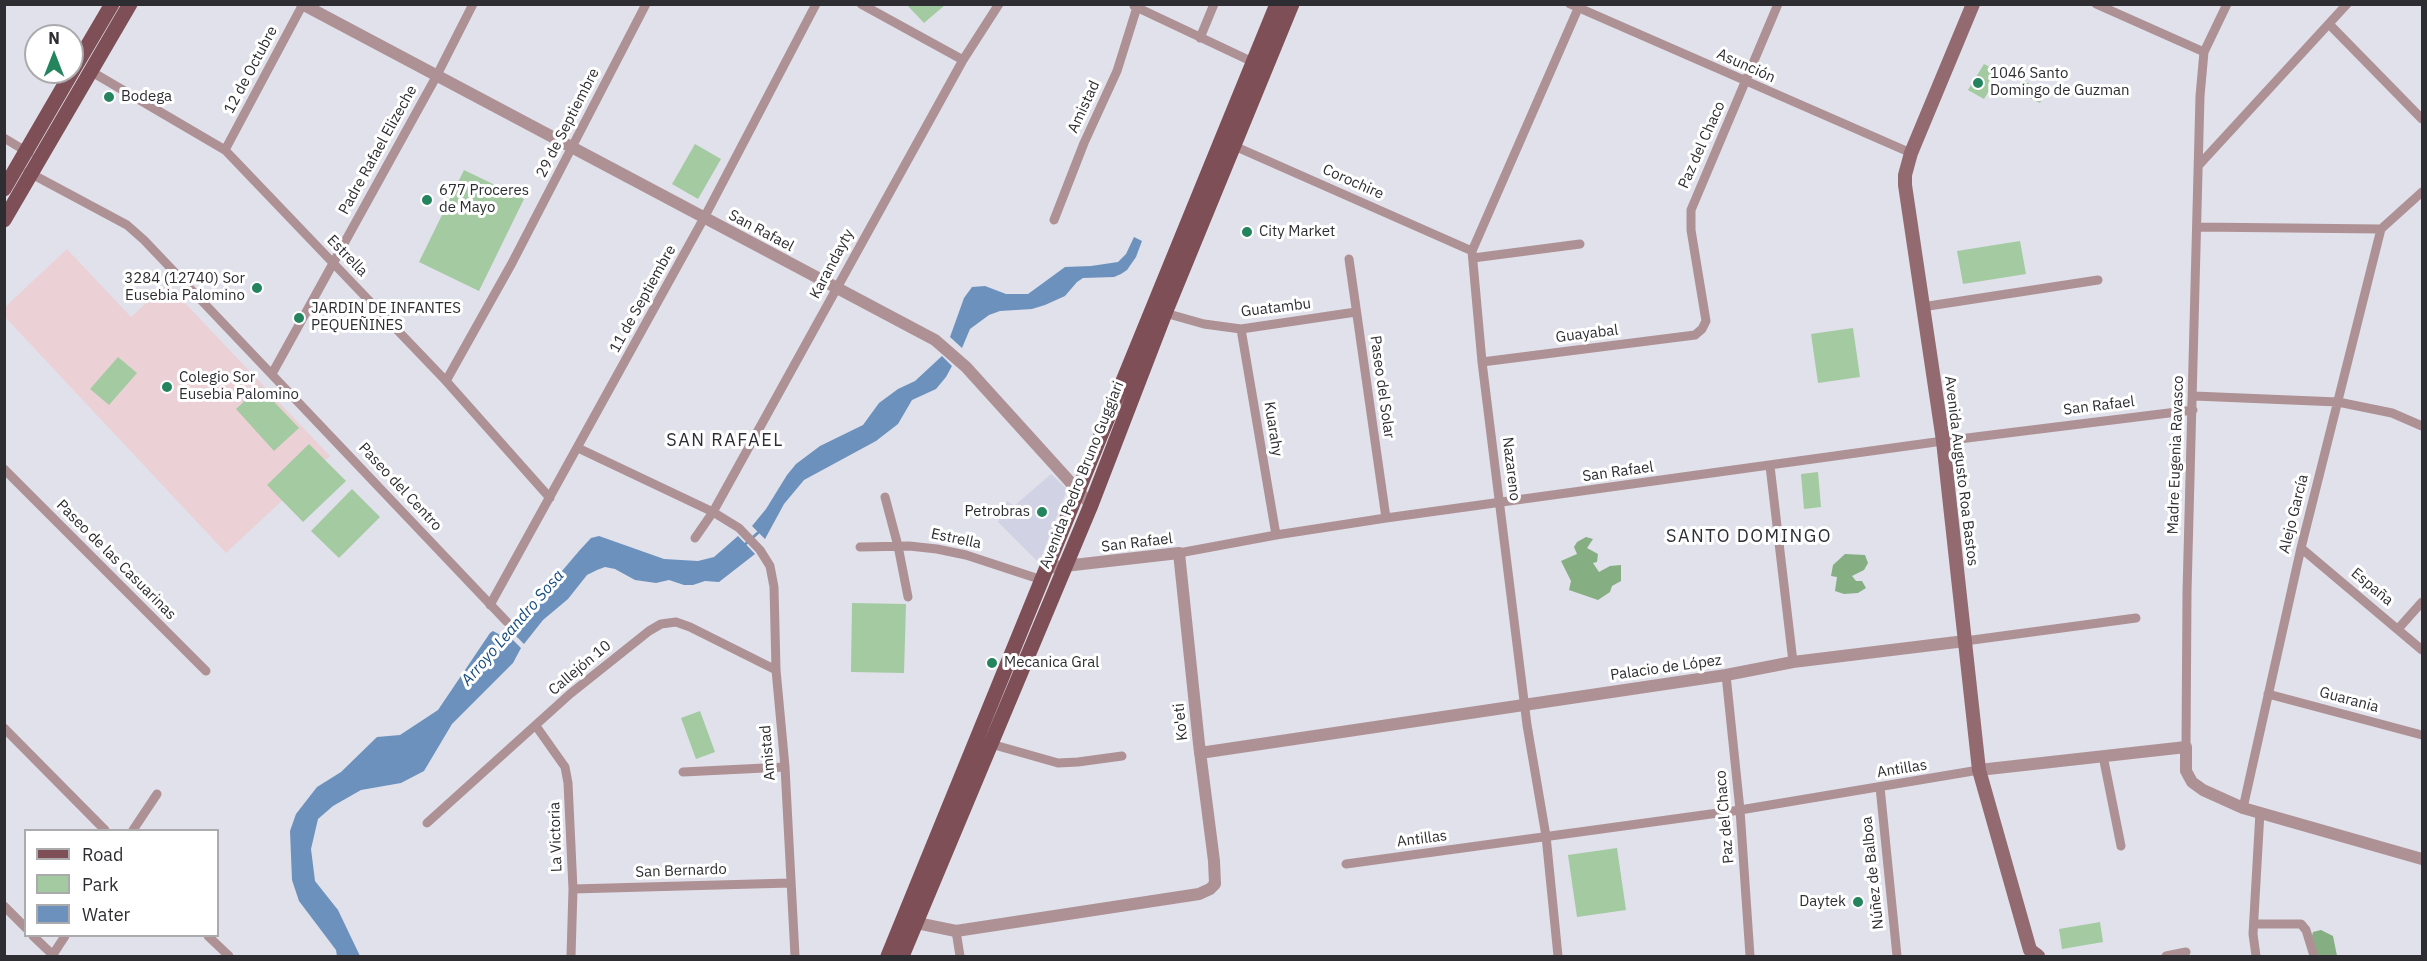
<!DOCTYPE html>
<html>
<head>
<meta charset="utf-8">
<style>
	body { margin:0 }
	#map { position:relative; width:2427px; height:961px; overflow:hidden; background:#e0e1eb; font-family:"IBM Plex Sans",sans-serif }
	canvas { display:block }
	.frame { position:absolute; inset:0; border:6px solid #2e2e32; pointer-events:none }
	.legend { position:absolute; left:24px; top:829px; width:195px; height:108px; box-sizing:border-box; background:#fff; border:2px solid #ababad; margin:0; padding:8px 10px; list-style:none; font-size:18px; color:#2e2e32 }
	.legend li { display:flex; align-items:center; gap:12px; height:30px }
	.legend b { width:30px; border:2px solid #ababad }
	.north { position:absolute; left:24px; top:24px; width:60px; height:60px; box-sizing:border-box; background:#fff; border:2px solid #ababad; border-radius:50%; rotate:0deg; font-size:16px; font-weight:700; line-height:24px; text-align:center; color:#2e2e32 }
	.north::after { content:''; display:block; margin:auto; width:21px; height:27px; background:#23845d; clip-path:polygon(50% 0,100% 100%,50% 72%,0 100%) }
</style>
</head>
<body>
<div id="map">
<canvas width="2427" height="961"></canvas>
<div class="frame"></div>
<ul class="legend">
<li><b style="height:8px;background:#7e4f56"></b>Road</li>
<li><b style="height:16px;background:#a4caa1"></b>Park</li>
<li><b style="height:16px;background:#6c91bc"></b>Water</li>
</ul>
<div class="north">N</div>
</div>
<script>
const ctx = document.querySelector('canvas').getContext('2d');
ctx.lineJoin = 'round';
function paint(path, color) {
  ctx.fillStyle = color;
  ctx.fill(path, 'evenodd');
}
function poly(rows) {
  const path = new Path2D();
  for (const r of rows) {
    path.moveTo(r[0], r[1]);
    for (let i = 2; i < r.length; i += 2) path.lineTo(r[i], r[i + 1]);
  }
  return path;
}
function strokePath(path, color, width, dash) {
  ctx.strokeStyle = color;
  ctx.lineWidth = width;
  ctx.lineCap = dash ? 'butt' : 'round';
  ctx.setLineDash(dash || []);
  ctx.stroke(path);
}
function drawText(font, color, halo, rows, align = 'center') {
  ctx.font = font + ' "IBM Plex Sans",sans-serif';
  ctx.lineWidth = 6;
  ctx.setLineDash([]);
  ctx.textBaseline = 'middle';
  ctx.strokeStyle = halo;
  ctx.fillStyle = color;
  for (const [text, x, y, turn = 0] of rows) {
    ctx.save();
    ctx.translate(x, y);
    ctx.rotate((+turn || 0) * Math.PI / 180);
    ctx.textAlign = isNaN(turn) ? turn : align;
    if (halo) ctx.strokeText(text, 0, 0);
    ctx.fillText(text, 0, 0);
    ctx.restore();
  }
}
const built = poly([
	[1051,474,1067,489,1039,563,998,522,1007,501,1014,506]
]);
const education = poly([
	[67,249,131,317,167,284,330,456,226,553,5,317,5,307]
]);
const green = poly([
	[907,5,945,5,924,23],
	[1984,64,2000,73,1984,99,1968,90],
	[2024,81,2046,92,2040,103,2019,93],
	[695,144,721,159,698,199,672,184],
	[464,170,524,199,479,291,419,262],
	[2020,241,2026,274,1963,284,1957,251],
	[1853,328,1860,377,1818,383,1811,334],
	[118,357,137,373,109,405,90,389],
	[260,387,299,428,274,451,236,409],
	[309,444,346,481,303,522,267,485],
	[1818,472,1821,507,1804,509,1801,474],
	[352,489,380,517,339,558,311,531],
	[852,603,906,604,904,673,851,672],
	[700,711,715,752,696,759,681,718],
	[1617,848,1626,910,1577,917,1568,855],
	[2100,922,2103,942,2062,949,2059,929]
]);
const forest = poly([
	[1586,537,1593,539,1587,548,1598,554,1597,562,1593,563,1599,572,1610,566,1621,565,1621,581,1612,586,1610,592,1598,600,1569,590,1571,581,1561,561,1577,554,1574,547,1577,542],
	[1845,554,1865,555,1868,563,1864,570,1852,576,1856,581,1862,581,1866,588,1858,593,1844,594,1835,591,1837,577,1831,576,1833,565],
	[2321,930,2333,936,2337,956,2319,956,2316,952,2312,936,2313,932]
]);
const water = poly([
	[1134,237,1142,241,1136,257,1127,270,1121,274,1114,277,1083,278,1077,282,1065,296,1045,305,1032,309,1000,311,989,315,970,329,962,348,950,337,964,298,972,287,985,286,1006,294,1028,294,1065,267,1091,266,1118,262,1126,254],
	[942,356,952,366,946,377,936,389,912,400,898,424,876,441,804,480,784,504,765,539,752,526,766,509,787,475,796,464,820,446,863,425,879,403,898,389,915,381],
	[599,536,664,559,698,561,714,557,738,536,755,554,719,582,705,581,693,585,684,585,669,580,656,583,635,580,615,569,605,567,597,570,587,575,568,599,543,620,524,644,511,631,579,551,591,538],
	[493,631,504,637,507,634,521,648,513,663,452,724,424,771,401,783,361,790,333,806,318,819,311,849,315,881,338,910,360,956,337,956,336,950,299,901,292,880,290,831,296,814,317,787,341,772,377,737,400,735,438,710,490,633]
]);
const stream = poly([
	[742,547,760,531]
]);
const minor = poly([
	[861,4,963,60],
	[1570,4,1911,153],
	[2096,4,2204,52],
	[1134,6,1257,64],
	[2329,24,2422,119],
	[1200,38,1214,4],
	[92,72,225,150,446,381,550,498],
	[4,138,29,153],
	[1232,145,1472,251],
	[225,150,303,4],
	[2199,165,2347,4],
	[28,172,127,225,144,240,507,622],
	[1054,220,1084,143,1117,71,1138,4],
	[2197,227,2381,229,2422,192],
	[1473,258,1580,244],
	[1349,259,1386,518],
	[1922,307,2098,280],
	[1165,313,1204,324,1241,329,1356,312],
	[1241,329,1276,535],
	[1482,362,1695,335,1702,329,1706,321,1691,230,1691,210,1778,4],
	[273,372,436,77,473,4],
	[446,381,512,263,646,4],
	[2194,396,2338,402,2392,413,2422,426],
	[578,448,713,512,739,528,760,550,770,566,774,587,776,670,785,767,795,956],
	[1770,466,1793,662],
	[4,469,206,671],
	[885,497,898,546,908,597],
	[695,538,713,512,963,60,999,4],
	[860,547,909,546,937,549,966,555,1042,580],
	[2301,548,2422,650],
	[1179,553,1276,535,1386,518,1943,441,2193,410],
	[490,605,704,218,816,4],
	[2398,629,2422,602],
	[1965,641,2136,618],
	[1726,675,1740,810,1750,956],
	[2268,694,2422,735],
	[536,726,565,767,568,783,573,889,571,956],
	[4,728,105,830],
	[991,744,1058,763,1078,762,1122,756],
	[2186,747,2187,592,2200,96,2204,52,2227,4],
	[2103,756,2121,846],
	[683,772,785,767],
	[1880,787,1897,956],
	[2243,808,2301,548,2381,229],
	[427,823,570,694,649,631,661,624,676,622,690,627,776,670],
	[133,830,157,794],
	[1346,864,1740,810,1979,770],
	[573,889,790,883],
	[4,906,26,928],
	[2255,924,2301,924,2306,930,2314,956],
	[956,931,960,956],
	[33,936,54,956],
	[208,936,229,956],
	[52,956,65,936],
	[1558,956,1546,836,1527,725,1482,362,1472,251,1580,4],
	[2166,956,2186,952],
	[2256,956,2253,934,2260,812]
]);
const tertiary = poly([
	[302,4,935,340,966,367,1091,505],
	[1200,753,1726,675,1793,662,1965,641],
	[1979,770,2186,747,2186,771,2192,782,2203,790,2243,808,2422,859],
	[907,921,956,931,1199,894,1210,889,1215,884,1214,861,1199,744,1179,553,1047,568]
]);
const secondary = poly([
	[1973,4,1911,153,1905,175,1905,185,1943,441,1979,770,2030,950,2038,956]
]);
const primary = poly([
	[72,72,112,4],
	[4,189,72,72],
	[4,220,130,4],
	[888,956,1277,4],
	[902,956,1091,505,1165,313,1292,4]
]);
const markers = [
	[1978,83,6,"#23845d"],
	[109,97,6,"#23845d"],
	[427,200,6,"#23845d"],
	[1247,232,6,"#23845d"],
	[257,288,6,"#23845d"],
	[299,318,6,"#23845d"],
	[167,387,6,"#23845d"],
	[1042,512,6,"#23845d"],
	[992,663,6,"#23845d"],
	[1858,902,6,"#23845d"]
];
const streetNames = [
	["Asunción",1746,66,24],
	["12 de Octubre",251,70,-62],
	["Amistad",1084,107,-65],
	["29 de Septiembre",568,123,-63],
	["Paz del Chaco",1702,145,-66],
	["Padre Rafael Elizeche",378,150,-61],
	["Corochire",1353,182,24],
	["San Rafael",761,231,28],
	["Estrella",347,256,46],
	["Karandayty",832,264,-62],
	["11 de Septiembre",643,299,-61],
	["Guatambu",1276,308,-7],
	["Guayabal",1587,334,-7],
	["Paseo del Solar",1382,387,82],
	["San Rafael",2099,406,-7],
	["Kuarahy",1273,429,81],
	["Madre Eugenia Ravasco",2176,455,-88],
	["Nazareno",1511,469,83],
	["Avenida Augusto Roa Bastos",1961,471,83],
	["San Rafael",1618,472,-8],
	["Avenida Pedro Bruno Guggiari",1082,475,-68],
	["Paseo del Centro",400,487,47],
	["Alejo García",2294,514,-76],
	["Estrella",956,539,12],
	["San Rafael",1137,543,-7],
	["Paseo de las Casuarinas",116,560,45],
	["España",2372,587,40],
	["Callejón 10",580,668,-40],
	["Palacio de López",1666,668,-8],
	["Guarania",2349,700,15],
	["Ko'eti",1181,722,-96],
	["Amistad",768,753,-95],
	["Antillas",1902,769,-9],
	["Paz del Chaco",1725,817,-95],
	["La Victoria",556,837,-92],
	["Antillas",1422,839,-7],
	["San Bernardo",681,871,-2],
	["Núñez de Balboa",1873,873,-96]
];
const poiNames = [
	["1046 Santo",1990,74],
	["Domingo de Guzman",1990,91],
	["Bodega",121,97],
	["677 Proceres",439,191],
	["de Mayo",439,208],
	["City Market",1259,232],
	["3284 (12740) Sor",245,279,"right"],
	["Eusebia Palomino",245,296,"right"],
	["JARDIN DE INFANTES",311,309],
	["PEQUEÑINES",311,326],
	["Colegio Sor",179,378],
	["Eusebia Palomino",179,395],
	["Petrobras",1030,512,"right"],
	["Mecanica Gral",1004,663],
	["Daytek",1846,902,"right"]
];
const waterNames = [
	["Arroyo Leandro Sosa",513,628,-49]
];
const quarterNames = [
	["SAN RAFAEL",725,441],
	["SANTO DOMINGO",1749,537]
];
paint(built, '#d1d2e3');
paint(education, '#ebd1d6');
paint(green, '#a4caa1');
paint(forest, '#85ae82');
paint(water, '#6c91bc');
strokePath(stream, '#6c91bc', 3);
strokePath(minor, '#ae9195', 9);
strokePath(tertiary, '#ae9195', 12);
strokePath(secondary, '#936a70', 14);
strokePath(primary, '#7e4f56', 15);
for (const [x, y, r, color] of markers) {
  const dot = new Path2D();
  dot.arc(x, y, r, 0, 2 * Math.PI);
  ctx.fillStyle = color;
  ctx.fill(dot);
  strokePath(dot, '#fff', 2);
}
drawText('15px', '#2e2e32', '#fff', streetNames);
drawText('15px', '#2e2e32', '#fff', poiNames, 'left');
drawText('italic 16px', '#13497f', '#fff', waterNames);
ctx.letterSpacing = '1.5px';
drawText('18px', '#2d2e35', '#fff', quarterNames);
ctx.letterSpacing = '0px';
</script>
</body>
</html>
